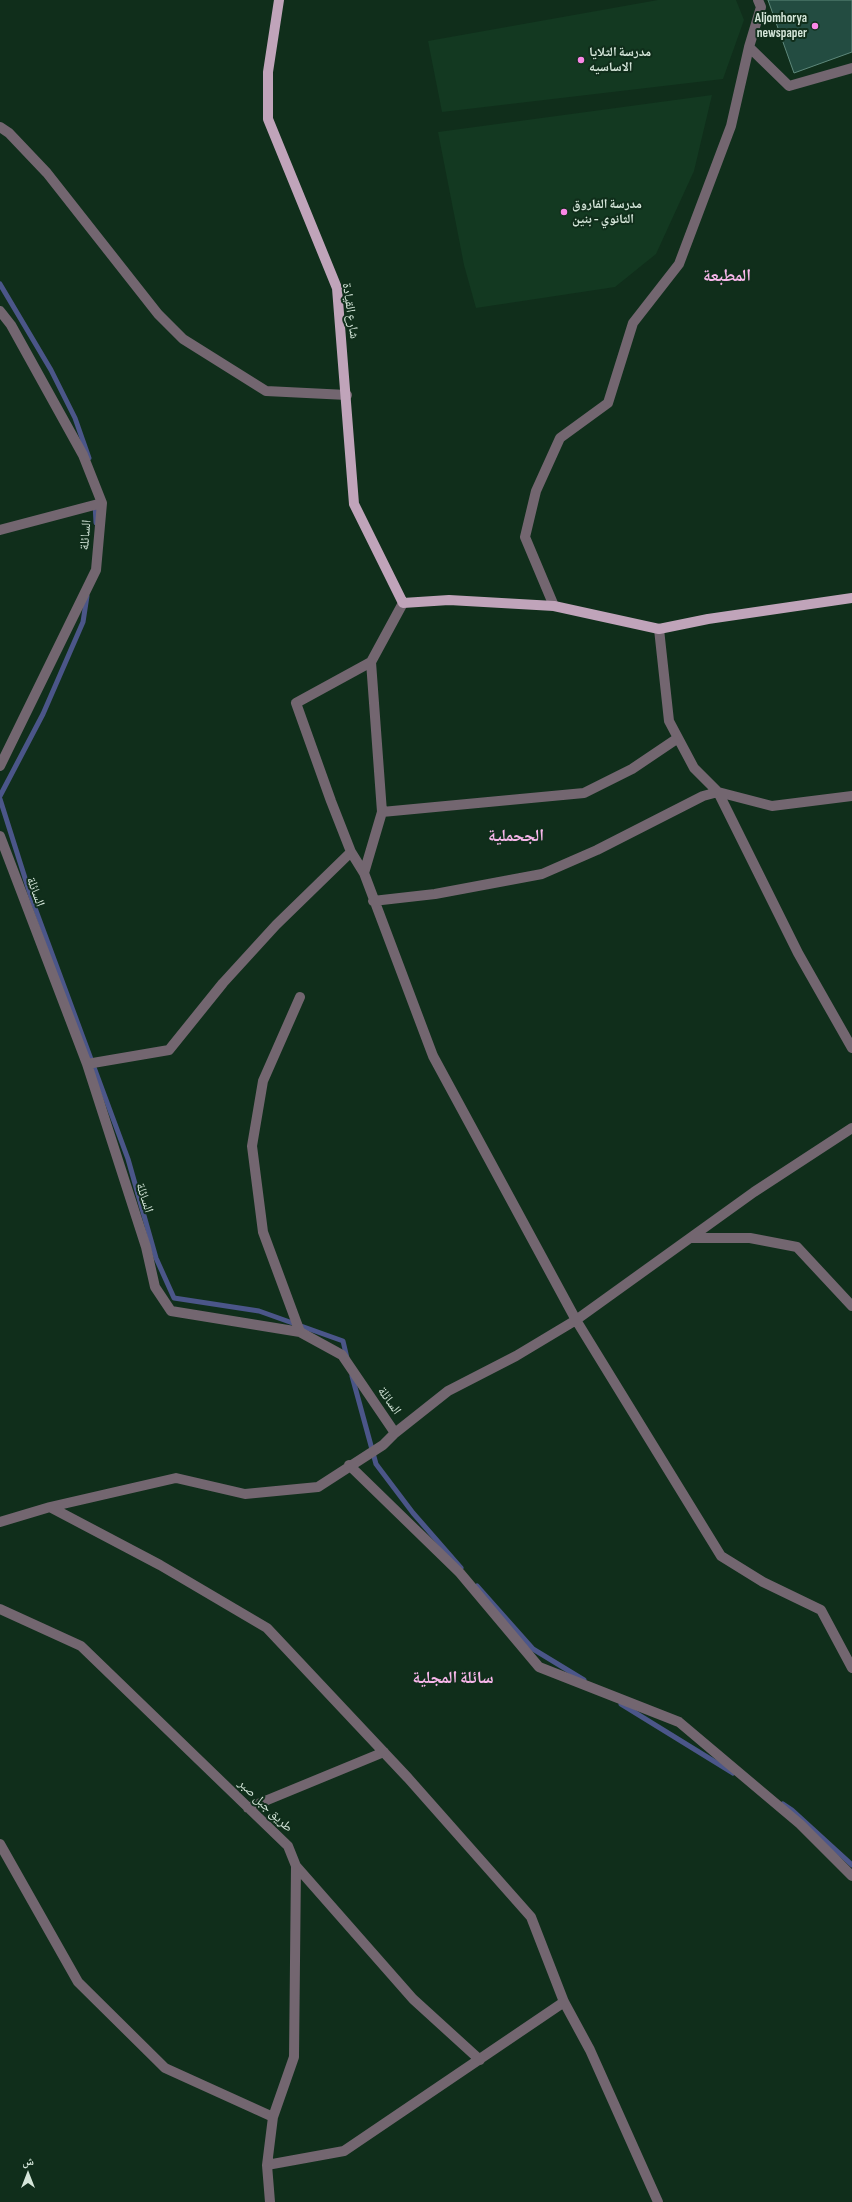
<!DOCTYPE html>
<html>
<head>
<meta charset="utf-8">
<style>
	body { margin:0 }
	#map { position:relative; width:852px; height:2202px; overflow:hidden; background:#102e1b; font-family:"Sofia Sans Condensed","Noto Naskh Arabic",sans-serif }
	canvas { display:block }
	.north { position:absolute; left:8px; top:2154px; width:40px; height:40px; -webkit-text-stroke:3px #102e1b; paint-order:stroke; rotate:0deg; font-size:11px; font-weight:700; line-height:16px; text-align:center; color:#d5e6da }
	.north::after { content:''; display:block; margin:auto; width:14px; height:18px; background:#d5e6da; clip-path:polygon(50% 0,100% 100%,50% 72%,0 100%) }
</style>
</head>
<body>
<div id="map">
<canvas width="852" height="2202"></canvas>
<div class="north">ش</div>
</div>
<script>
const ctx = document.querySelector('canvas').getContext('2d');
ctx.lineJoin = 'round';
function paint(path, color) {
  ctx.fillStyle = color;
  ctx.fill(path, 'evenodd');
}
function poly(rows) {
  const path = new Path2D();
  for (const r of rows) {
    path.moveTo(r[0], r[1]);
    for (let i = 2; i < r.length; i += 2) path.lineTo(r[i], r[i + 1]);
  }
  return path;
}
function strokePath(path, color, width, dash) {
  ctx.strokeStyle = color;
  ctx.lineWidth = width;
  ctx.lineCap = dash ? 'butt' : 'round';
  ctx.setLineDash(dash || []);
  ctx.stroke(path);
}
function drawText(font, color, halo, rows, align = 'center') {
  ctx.font = font + ' "Sofia Sans Condensed","Noto Naskh Arabic",sans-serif';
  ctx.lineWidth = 4;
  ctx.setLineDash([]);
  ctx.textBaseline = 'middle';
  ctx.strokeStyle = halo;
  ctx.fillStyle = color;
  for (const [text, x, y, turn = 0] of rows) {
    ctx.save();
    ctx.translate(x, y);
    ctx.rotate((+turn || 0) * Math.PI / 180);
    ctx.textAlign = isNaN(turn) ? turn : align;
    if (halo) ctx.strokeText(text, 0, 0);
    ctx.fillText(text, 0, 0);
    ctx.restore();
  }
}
const built = poly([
	[658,0,736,0,744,20,723,79,442,112,428,41],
	[712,95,694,171,656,254,615,287,476,308,464,265,438,132]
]);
const stream = poly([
	[0,284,51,370,75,418,89,458],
	[95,503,96,523],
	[0,796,43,714,83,622,87,596],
	[0,799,31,897,128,1159,156,1258,174,1298,259,1311,343,1341,347,1358],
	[352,1376,376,1464,413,1513,461,1568],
	[477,1586,533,1649,584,1680],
	[621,1704,733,1773],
	[783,1804,792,1810,852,1865]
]);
const building = poly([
	[768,0,852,0,852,52,794,73,768,0]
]);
const minor = poly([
	[749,47,789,86,852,68],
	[0,127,9,133,47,173,158,314,183,339,266,391,347,395],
	[0,311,11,325,83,455,102,503,96,570,0,766],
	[0,530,102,503],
	[403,603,371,662,382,812,364,873,433,1056,576,1320,721,1556,763,1582,821,1610,852,1668],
	[554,606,525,537,536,491,560,438,608,403,633,323,679,264,731,126,749,47,761,7,758,0],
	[659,629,669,721,694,768,718,792,798,953,852,1048],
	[382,812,584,793,632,769,678,738],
	[0,836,87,1064,146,1247,155,1287,171,1311,300,1332,342,1355,395,1433],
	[351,852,331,801,296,703,371,662],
	[373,901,435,894,542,874,597,850,703,796,718,792,772,806,852,796],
	[300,997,263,1081,252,1146,263,1232,300,1332],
	[87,1064,169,1050,223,983,276,925,351,852,364,873],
	[691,1238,750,1238,797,1247,852,1306],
	[349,1465,460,1573,539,1667,679,1722,800,1824,852,1876],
	[50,1507,160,1565,267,1628,408,1778,531,1917,564,2002,590,2050,658,2202],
	[0,1522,50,1507,176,1478,245,1494,318,1487,383,1445,395,1433,448,1391,516,1356,576,1320,754,1192,852,1128],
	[0,1609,81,1646,288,1846,296,1866,294,2057,273,2117,267,2165,270,2202],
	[248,1808,384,1752],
	[0,1844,78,1982,165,2068,273,2117],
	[296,1866,413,1999,480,2060],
	[267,2165,344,2151,564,2002]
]);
const major = poly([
	[279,0,268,72,268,119,337,288,354,504,403,603,449,600,554,606,659,629,708,619,852,598]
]);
const markers = [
	[815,26,4,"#fa87e7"],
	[581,60,4,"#fa87e7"],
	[564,212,4,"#fa87e7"]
];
const poiNames = [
	["Aljomhorya",807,19,"right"],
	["newspaper",807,34,"right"],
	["مدرسة الثلايا",589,53],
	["الاساسيه",589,68],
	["مدرسة الفاروق",572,205],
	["الثانوي - بنين",572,220]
];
const streetNames = [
	["شارع القيادة",350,311,82],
	["السائلة",86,535,-85],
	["السائلة",35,892,70],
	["السائلة",144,1198,72],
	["السائلة",389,1401,55],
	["طريق جبل صبر",265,1806,44]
];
const districtNames = [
	["المطبعة",727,277],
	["الجحملية",516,837],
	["سائلة المجلية",453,1679]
];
paint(built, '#133921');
strokePath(stream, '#4b5689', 5);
paint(building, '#234c41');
strokePath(building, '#5f897c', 1);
strokePath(minor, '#736670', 10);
strokePath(major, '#c0a4ba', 10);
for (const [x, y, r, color] of markers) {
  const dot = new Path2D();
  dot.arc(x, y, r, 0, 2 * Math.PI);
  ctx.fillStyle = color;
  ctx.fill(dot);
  strokePath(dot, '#102e1b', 1.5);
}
drawText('bold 13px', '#d5e6da', '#102e1b', poiNames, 'left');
drawText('13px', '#d5e6da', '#102e1b', streetNames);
drawText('bold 17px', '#f8b7eb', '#102e1b', districtNames);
</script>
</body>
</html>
